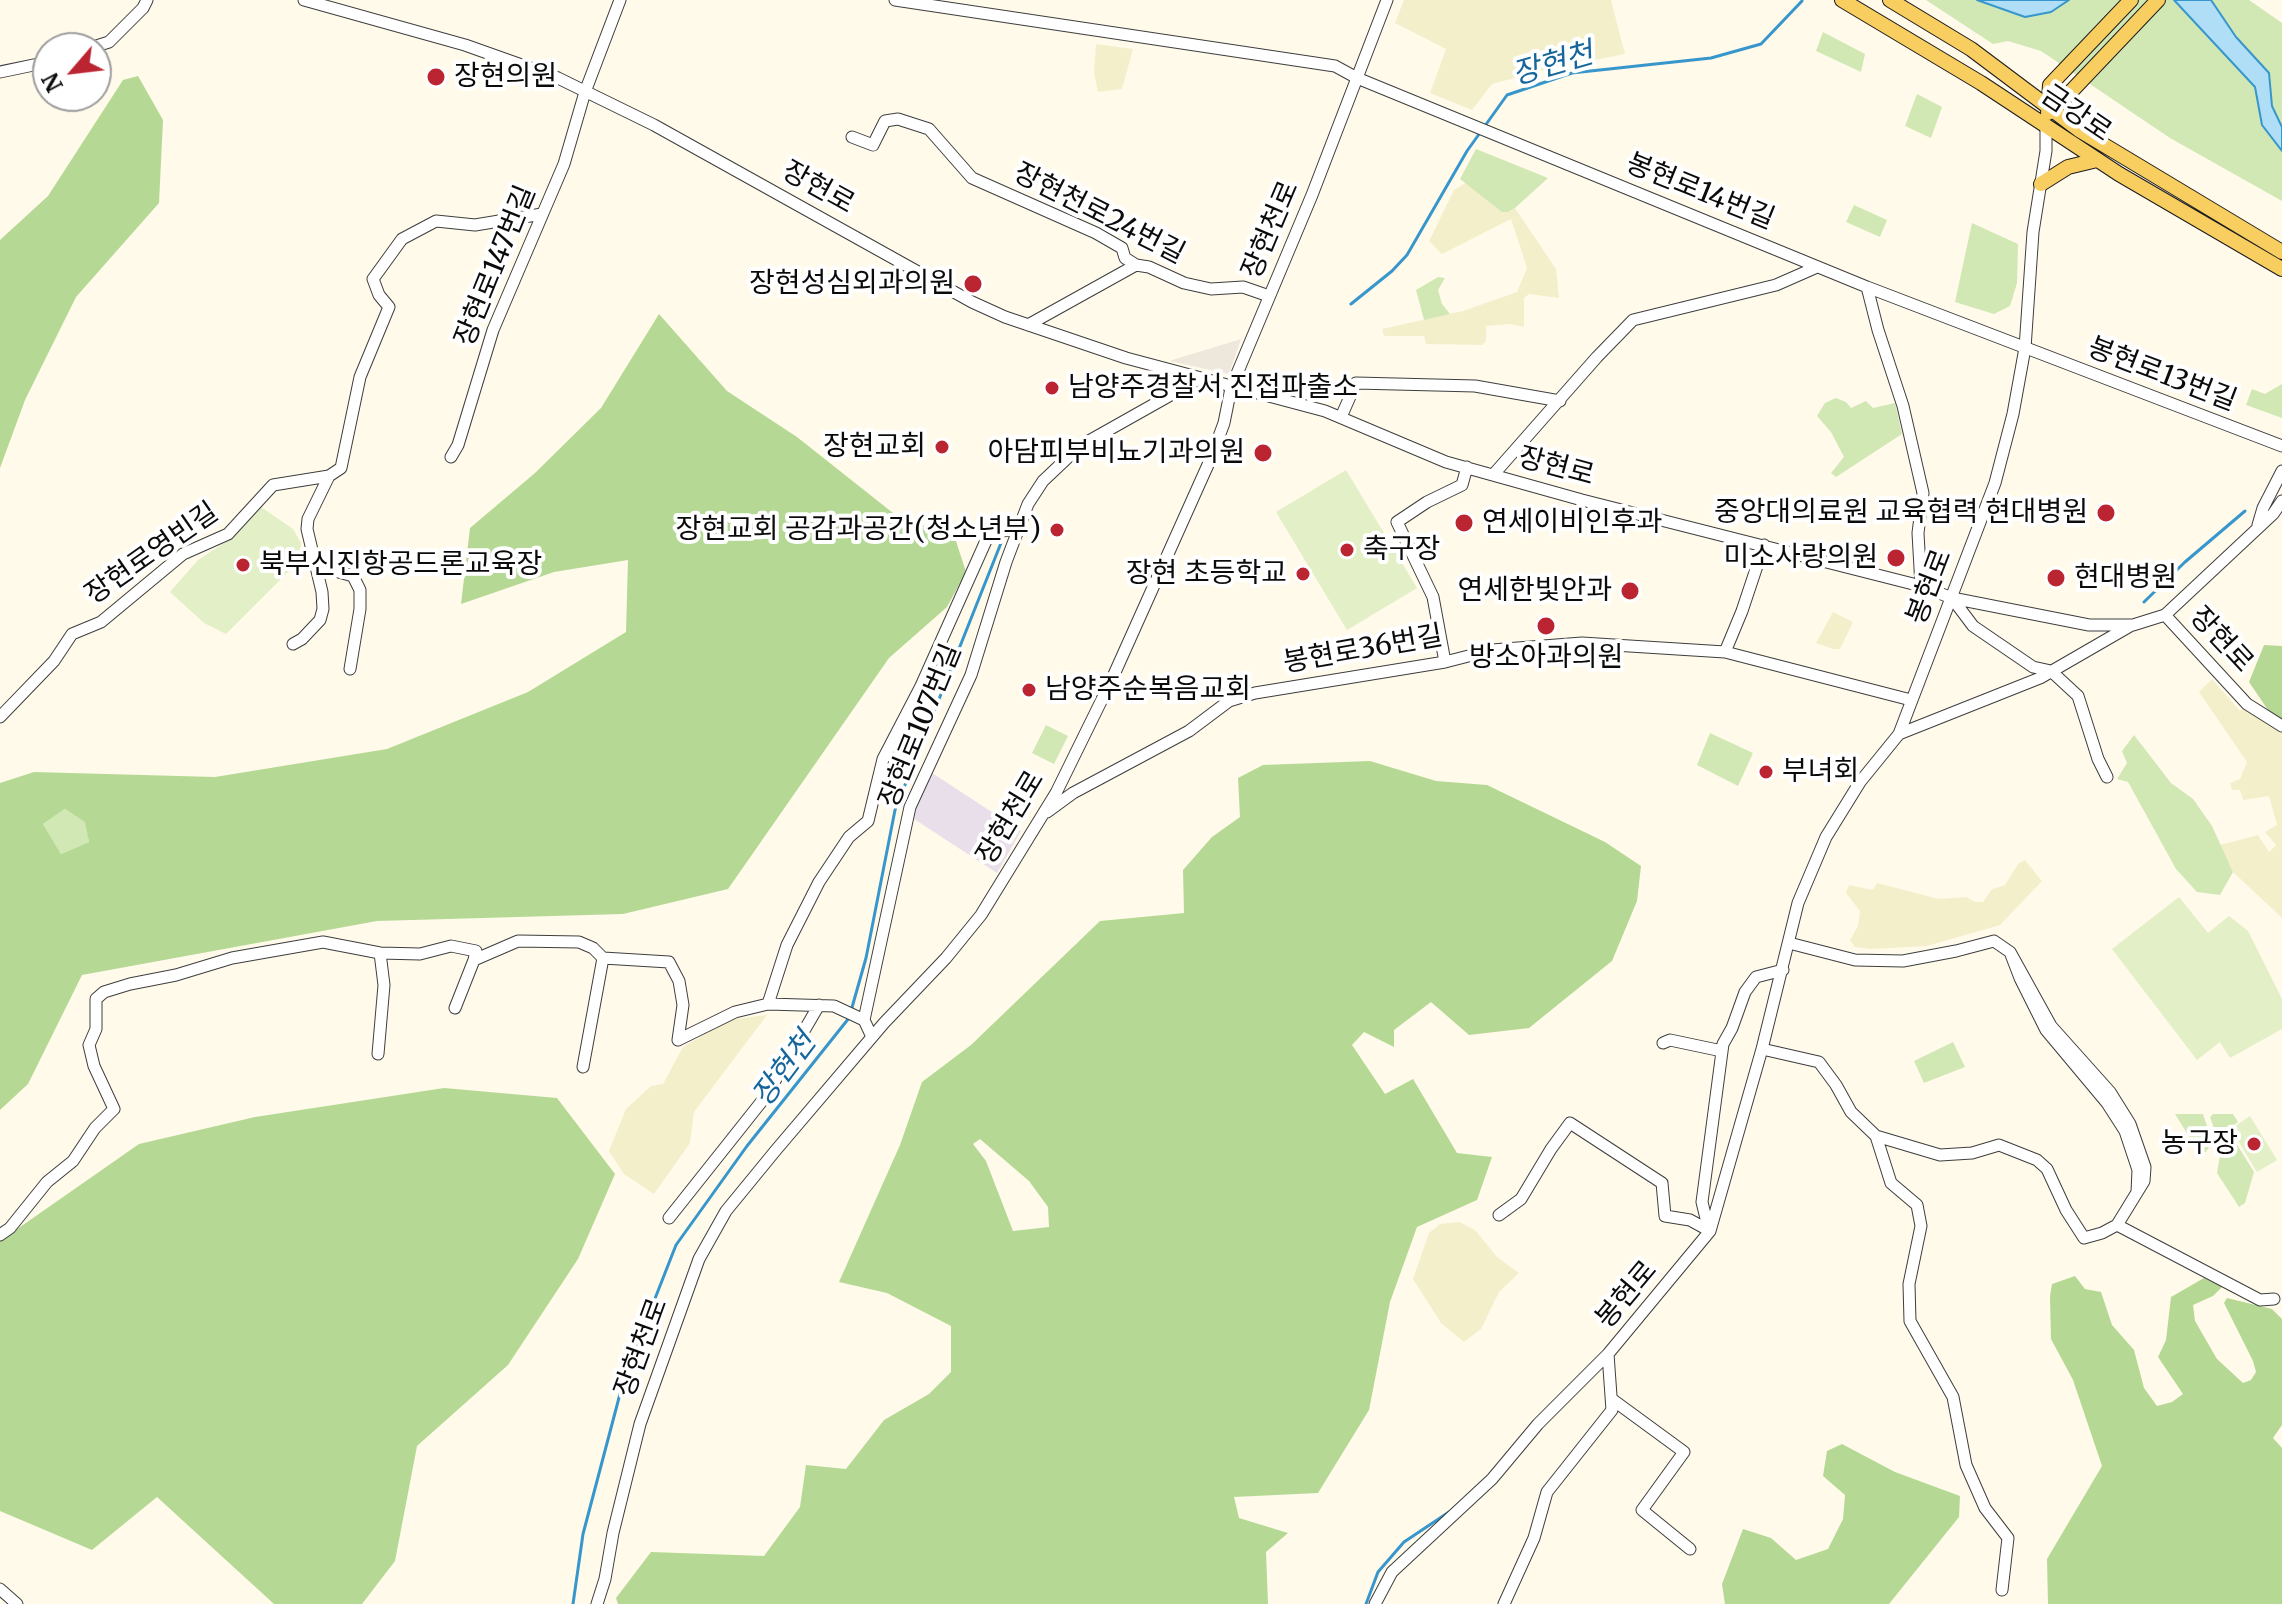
<!DOCTYPE html>
<html>
<head>
<meta charset="utf-8">
<style>
	body { margin:0 }
	#map { position:relative; width:2282px; height:1604px; overflow:hidden; background:#fffaea; font-family:Merriweather,serif }
	canvas { display:block }
	.north { position:absolute; left:32px; top:32px; width:80px; height:80px; box-sizing:border-box; background:#fff; border:2px solid #9d9d9d; border-radius:50%; rotate:242deg; font-size:22px; font-weight:700; line-height:32px; text-align:center; color:#0b0b0b }
	.north::after { content:''; display:block; margin:auto; width:28px; height:36px; background:#ba2531; clip-path:polygon(50% 0,100% 100%,50% 72%,0 100%) }
</style>
</head>
<body>
<div id="map">
<canvas width="2282" height="1604"></canvas>
<div class="north">N</div>
</div>
<script>
const ctx = document.querySelector('canvas').getContext('2d');
ctx.lineJoin = 'round';
function paint(path, color) {
  ctx.fillStyle = color;
  ctx.fill(path, 'evenodd');
}
function poly(rows) {
  const path = new Path2D();
  for (const r of rows) {
    path.moveTo(r[0], r[1]);
    for (let i = 2; i < r.length; i += 2) path.lineTo(r[i], r[i + 1]);
  }
  return path;
}
function strokePath(path, color, width, dash) {
  ctx.strokeStyle = color;
  ctx.lineWidth = width;
  ctx.lineCap = dash ? 'butt' : 'round';
  ctx.setLineDash(dash || []);
  ctx.stroke(path);
}
function drawText(font, color, halo, rows, align = 'center') {
  ctx.font = font + ' Merriweather,"Noto Sans KR",serif';
  ctx.lineWidth = 8;
  ctx.setLineDash([]);
  ctx.textBaseline = 'middle';
  ctx.strokeStyle = halo;
  ctx.fillStyle = color;
  for (const [text, x, y, turn = 0] of rows) {
    ctx.save();
    ctx.translate(x, y);
    ctx.rotate((+turn || 0) * Math.PI / 180);
    ctx.textAlign = isNaN(turn) ? turn : align;
    if (halo) ctx.strokeText(text, 0, 0);
    ctx.fillText(text, 0, 0);
    ctx.restore();
  }
}
const industrial = poly([
	[929,771,1021,831,997,873,914,819,918,793]
]);
const farmland = poly([
	[1404,0,1611,0,1625,54,1544,70,1492,84,1472,110,1430,93,1446,49,1395,23],
	[1096,44,1133,49,1122,89,1098,92,1094,73],
	[1467,182,1508,212,1515,208,1556,269,1559,298,1529,294,1524,298,1524,327,1510,324,1486,326,1486,341,1482,345,1426,344,1424,336,1384,336,1382,329,1463,311,1517,292,1527,268,1511,219,1442,254,1429,241,1454,190],
	[1833,612,1853,622,1840,649,1833,649,1816,643],
	[2212,679,2240,711,2243,707,2282,731,2282,918,2233,872,2220,845,2258,835,2269,852,2276,845,2265,832,2277,825,2269,796,2243,800,2240,790,2232,790,2230,783,2240,779,2247,762,2199,692],
	[2025,860,2042,881,2000,925,1927,946,1872,949,1855,947,1850,940,1858,926,1860,911,1846,893,1849,885,1873,890,1877,883,1939,899,1966,897,1975,902,1983,902,1992,889,2005,885,2018,864],
	[767,1015,694,1112,690,1143,654,1194,624,1174,609,1151,626,1109,651,1086,663,1084,683,1047,729,1020],
	[1459,1222,1475,1230,1497,1257,1519,1273,1499,1292,1481,1329,1464,1342,1441,1323,1413,1279,1429,1233,1440,1224]
]);
const green = poly([
	[1926,0,1977,0,2025,17,2051,12,2069,0,2174,0,2255,87,2262,125,2282,151,2282,201,2170,138,2041,51,2008,41,1993,44],
	[2211,0,2249,0,2282,23,2282,127,2272,106,2269,73,2236,37],
	[1823,32,1865,54,1861,72,1816,51],
	[1917,94,1942,107,1931,138,1905,126],
	[1476,149,1548,178,1515,208,1508,212,1502,212,1460,179],
	[1854,205,1887,220,1880,237,1846,222],
	[1972,223,2018,244,2017,283,2010,306,1994,314,1955,302],
	[1438,277,1445,278,1438,290,1442,304,1450,314,1424,320,1416,290],
	[2282,384,2282,418,2246,405,2252,389,2265,394],
	[1836,398,1846,402,1851,408,1866,401,1873,408,1895,403,1902,434,1836,477,1831,473,1844,457,1831,432,1817,416,1825,403],
	[1046,725,1068,736,1054,764,1032,753],
	[1710,733,1753,753,1738,786,1697,765],
	[2134,735,2171,783,2193,799,2212,826,2233,872,2220,895,2197,892,2176,869,2128,782,2117,779,2127,763,2122,751],
	[65,809,86,822,89,842,61,854,43,824],
	[1953,1042,1965,1067,1924,1083,1914,1061],
	[2175,1114,2203,1114,2211,1138,2211,1144,2206,1152,2200,1152,2195,1146],
	[2213,1114,2233,1114,2238,1122,2228,1130,2254,1172,2245,1203,2239,1207,2217,1173,2221,1148,2210,1117]
]);
const forest = poly([
	[138,76,163,120,159,203,76,297,25,400,0,468,0,240,48,196,123,80],
	[659,314,727,391,797,437,893,513,955,538,966,572,947,607,889,658,728,889,623,914,377,921,82,975,28,1084,0,1110,0,783,34,772,215,777,387,749,528,692,626,632,628,560,554,572,461,604,470,528,535,473,601,408],
	[65,809,85,822,89,842,61,854,43,824],
	[2264,645,2282,646,2282,719,2268,710,2249,682],
	[1370,761,1436,781,1487,785,1605,842,1641,866,1637,901,1612,961,1529,1028,1469,1035,1431,1002,1394,1030,1394,1047,1364,1032,1352,1045,1385,1094,1413,1079,1457,1153,1492,1157,1477,1200,1417,1227,1390,1302,1369,1410,1318,1493,1234,1497,1239,1518,1288,1533,1266,1552,1268,1604,618,1604,616,1598,651,1552,764,1556,800,1507,806,1465,846,1469,884,1420,929,1394,951,1372,951,1326,887,1293,839,1282,900,1145,922,1082,971,1045,1100,921,1184,913,1183,870,1212,837,1240,817,1238,778,1263,765],
	[980,1139,1029,1181,1048,1207,1049,1227,1013,1231,986,1161,973,1144],
	[444,1088,557,1098,615,1174,578,1259,508,1365,417,1446,395,1561,362,1604,274,1604,157,1497,92,1550,0,1511,0,1241,139,1144,255,1117],
	[2075,1276,2085,1289,2101,1292,2112,1325,2134,1350,2144,1388,2157,1406,2172,1402,2183,1394,2158,1357,2166,1340,2171,1297,2204,1278,2222,1287,2213,1296,2193,1305,2195,1321,2217,1359,2243,1383,2251,1380,2256,1372,2253,1361,2224,1303,2227,1298,2272,1309,2282,1319,2282,1425,2273,1438,2282,1448,2282,1604,2048,1604,2047,1559,2102,1466,2073,1380,2051,1339,2050,1296,2052,1284],
	[1842,1444,1895,1472,1960,1496,1959,1517,1889,1604,1725,1604,1722,1584,1743,1529,1771,1538,1796,1560,1828,1549,1843,1519,1845,1495,1823,1476,1827,1451]
]);
const pitch = poly([
	[1346,470,1417,588,1347,630,1276,512],
	[261,507,293,529,301,543,300,552,289,571,226,634,204,623,170,592,198,560,230,539],
	[2179,897,2208,933,2229,916,2248,931,2282,999,2282,1029,2230,1058,2220,1042,2197,1060,2112,949],
	[2250,1116,2277,1160,2257,1172,2231,1129]
]);
const plaza = poly([
	[1241,339,1229,374,1169,361]
]);
const water = poly([
	[1977,0,2069,0,2051,12,2025,17,1977,0],
	[2174,0,2211,0,2236,37,2269,73,2272,106,2282,127,2282,151,2262,125,2255,87,2174,0]
]);
const stream = poly([
	[1351,304,1392,271,1407,255,1467,151,1507,95,1572,73,1711,58,1761,44,1802,1],
	[2144,602,2185,562,2245,511],
	[851,1011,866,958,895,810,1001,543],
	[573,1604,583,1534,625,1375,676,1245,747,1146,849,1018],
	[1366,1604,1378,1572,1404,1542,1449,1512]
]);
const minor = poly([
	[304,0,465,45,558,78,654,125,972,302,1005,317,1126,358,1325,411,1446,462,1582,500,1921,586,1952,598,2089,625,2133,625,2165,615,2273,514,2282,501],
	[895,0,1335,66,1357,78,1867,287,2282,446],
	[90,48,109,42,143,8,147,0],
	[0,72,48,62],
	[852,137,873,145,885,121,898,119,929,129,972,178,1096,233,1122,248,1125,258,1136,265,1149,267,1184,283,1211,289,1243,287,1269,296],
	[1867,287,1878,330,1903,406,1923,493,1918,533,1921,586],
	[1028,325,1136,265],
	[1341,417,1356,383,1475,386,1560,401],
	[451,457,458,445,493,330,564,164,585,92,620,0],
	[1493,475,1597,357,1633,320,1776,285,1817,267],
	[2258,525,2263,508,2282,471],
	[317,566,353,576,360,590,360,609,350,669],
	[1952,598,1973,626,2033,667,2051,671,2078,696,2098,759,2107,777],
	[2165,615,2247,704,2282,726],
	[293,644,302,639,320,620,323,609,322,592,307,529,308,519,329,476],
	[1725,652,1742,611,1764,545],
	[1445,662,1433,597,1397,522,1427,502,1462,485,1467,467],
	[0,717,54,661,72,634,101,622,183,554,228,534,273,485,329,476,341,468,360,377,389,307,379,295,373,279,402,239,436,221,475,225,542,214],
	[1899,734,2040,678,2130,626],
	[1047,812,1073,793,1189,731,1229,701,1255,693,1445,662,1492,650,1582,643,1725,652,1911,700],
	[1789,943,1855,960,1903,961,1956,951,1994,941,2010,952],
	[768,1004,787,945,819,882,849,837,868,821,883,759,921,686,989,534,1018,528],
	[455,1008,474,960],
	[872,1037,864,1020,910,807,971,675,1006,562,1028,504,1043,481,1080,446,1199,379],
	[678,1040,735,1012,768,1004,834,1006,864,1020],
	[1663,1043,1670,1040,1722,1051],
	[1762,1049,1819,1062,1836,1085,1851,1112,1876,1136,1940,1155,1972,1153,1999,1145,2037,1160,2047,1169,2066,1210,2084,1238,2102,1233,2117,1225,2144,1181,2145,1167,2130,1124,2110,1092,2051,1026,2010,952,2020,978,2046,1030,2107,1103,2125,1131,2138,1170,2137,1192],
	[378,1054,384,985,380,953],
	[583,1067,603,958],
	[1876,1136,1891,1183,1917,1205,1921,1226,1909,1284,1910,1321,1953,1397,1966,1465,1985,1508,2008,1538,2002,1590],
	[1499,1215,1521,1199,1551,1149,1570,1123,1662,1183,1665,1216,1690,1220,1710,1231],
	[669,1218,766,1096,819,1005],
	[2117,1225,2260,1300,2274,1299],
	[1709,1231,1702,1202,1723,1044,1732,1028,1745,992,1756,977,1783,970],
	[0,1235,10,1228,47,1182,73,1161,95,1128,114,1109,94,1066,89,1045,96,1029,96,999,104,992,130,984,176,975,232,958,323,942,380,953,420,954,451,946,476,951,474,960,518,941,579,942,593,948,603,958,669,962,679,981,683,1005,678,1040],
	[1613,1400,1684,1452,1642,1510,1690,1549],
	[0,1589,17,1604],
	[597,1604,605,1579,613,1533,640,1424,699,1259,726,1211,776,1150,884,1023,946,958,981,915,1056,793,1112,679,1211,458,1224,423,1231,388,1312,195,1387,0],
	[1375,1604,1392,1572,1492,1479,1538,1424,1608,1354,1710,1231,1762,1049,1798,903,1826,837,1860,782,1899,734,1995,483,2013,414,2025,348,2033,232,2046,151,2046,125],
	[1504,1604,1534,1538,1547,1492,1612,1410,1608,1354]
]);
const major = poly([
	[1842,0,1981,83,2119,174,2282,269],
	[1890,0,1971,49,2079,130,2282,252],
	[2049,107,2063,100,2158,0],
	[2048,113,2050,85,2131,0],
	[2041,184,2068,167,2097,160]
]);
const markers = [
	[436,77,10,"#ba2531"],
	[973,284,10,"#ba2531"],
	[1052,388,8,"#ba2531"],
	[942,447,8,"#ba2531"],
	[1263,453,10,"#ba2531"],
	[2106,513,10,"#ba2531"],
	[1464,523,10,"#ba2531"],
	[1057,530,8,"#ba2531"],
	[1347,550,8,"#ba2531"],
	[1896,558,10,"#ba2531"],
	[243,565,8,"#ba2531"],
	[1303,574,8,"#ba2531"],
	[2056,578,10,"#ba2531"],
	[1630,591,10,"#ba2531"],
	[1546,626,10,"#ba2531"],
	[1029,690,8,"#ba2531"],
	[1766,772,8,"#ba2531"],
	[2254,1144,8,"#ba2531"]
];
const poiNames = [
	["장현의원",454,77,"left"],
	["장현성심외과의원",955,284],
	["남양주경찰서 진접파출소",1068,388,"left"],
	["장현교회",926,447],
	["아담피부비뇨기과의원",1245,453],
	["중앙대의료원 교육협력 현대병원",2088,513],
	["연세이비인후과",1482,523,"left"],
	["장현교회 공감과공간(청소년부)",1041,530],
	["축구장",1363,550,"left"],
	["미소사랑의원",1878,558],
	["북부신진항공드론교육장",259,565,"left"],
	["장현 초등학교",1287,574],
	["현대병원",2074,578,"left"],
	["연세한빛안과",1612,591],
	["방소아과의원",1546,658,"center"],
	["남양주순복음교회",1045,690,"left"],
	["부녀회",1782,772,"left"],
	["농구장",2238,1144]
];
const streetNames = [
	["금강로",2076,114,34],
	["장현로",818,188,29],
	["봉현로14번길",1700,192,22],
	["장현천로24번길",1099,214,27],
	["장현천로",1271,230,-67],
	["장현로147번길",496,266,-68],
	["봉현로13번길",2162,375,21],
	["장현로",1556,467,15],
	["장현로영빈길",152,554,-35],
	["봉현로",1930,587,-69],
	["장현로",2221,640,47],
	["봉현로36번길",1363,650,-10],
	["장현로107번길",921,726,-68],
	["장현천로",1011,818,-59],
	["봉현로",1627,1295,-50],
	["장현천로",642,1348,-70]
];
const waterNames = [
	["장현천",1553,65,-16],
	["장현천",785,1070,-53]
];
paint(industrial, '#e9dfeb');
paint(farmland, '#f4efcb');
paint(green, '#d1e8b5');
paint(forest, '#b5d994');
paint(pitch, '#e3efc6');
paint(plaza, '#ede8db');
paint(water, '#afdef6');
strokePath(water, '#3796cc', 2);
strokePath(stream, '#3796cc', 3);
strokePath(minor, '#3e3e3e', 13);
strokePath(major, '#1c1c1c', 16);
strokePath(minor, '#fff', 11);
strokePath(major, '#f8ce61', 14);
for (const [x, y, r, color] of markers) {
  const dot = new Path2D();
  dot.arc(x, y, r, 0, 2 * Math.PI);
  ctx.fillStyle = color;
  ctx.fill(dot);
  strokePath(dot, '#fff', 3);
}
drawText('28px', '#0b0b0b', '#fff', poiNames, 'right');
drawText('28px', '#0b0b0b', '#fff', streetNames);
drawText('italic 30px', '#16669c', '#fff', waterNames);
</script>
</body>
</html>
